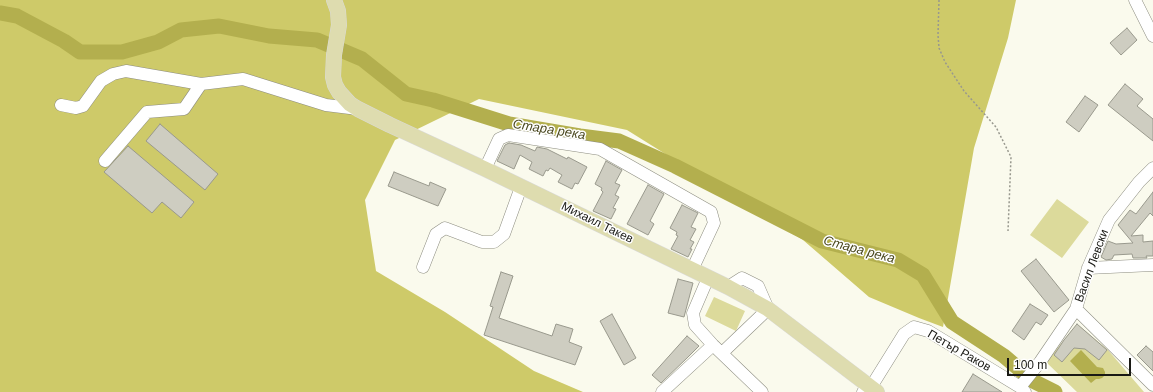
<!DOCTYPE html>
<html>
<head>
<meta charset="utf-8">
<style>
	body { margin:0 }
	#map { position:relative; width:1153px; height:392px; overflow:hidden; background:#fafaed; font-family:Helvetica,sans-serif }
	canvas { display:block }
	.scale { position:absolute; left:1007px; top:358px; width:124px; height:18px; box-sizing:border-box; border:2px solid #191914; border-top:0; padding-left:5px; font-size:12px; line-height:14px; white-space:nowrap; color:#191914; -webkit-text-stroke:3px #fff; paint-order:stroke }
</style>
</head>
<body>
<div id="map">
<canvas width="1153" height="392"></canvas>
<div class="scale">100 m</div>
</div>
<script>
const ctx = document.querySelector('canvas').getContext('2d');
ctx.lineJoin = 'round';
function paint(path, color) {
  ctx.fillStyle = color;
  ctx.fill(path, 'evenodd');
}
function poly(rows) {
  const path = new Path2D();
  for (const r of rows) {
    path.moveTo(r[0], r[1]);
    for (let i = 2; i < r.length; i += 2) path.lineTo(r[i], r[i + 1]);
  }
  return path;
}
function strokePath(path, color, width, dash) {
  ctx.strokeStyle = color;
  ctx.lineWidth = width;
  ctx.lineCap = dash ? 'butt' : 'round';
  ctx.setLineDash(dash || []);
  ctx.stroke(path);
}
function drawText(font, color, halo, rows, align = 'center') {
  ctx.font = font + ' Helvetica,sans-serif';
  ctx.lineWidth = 3;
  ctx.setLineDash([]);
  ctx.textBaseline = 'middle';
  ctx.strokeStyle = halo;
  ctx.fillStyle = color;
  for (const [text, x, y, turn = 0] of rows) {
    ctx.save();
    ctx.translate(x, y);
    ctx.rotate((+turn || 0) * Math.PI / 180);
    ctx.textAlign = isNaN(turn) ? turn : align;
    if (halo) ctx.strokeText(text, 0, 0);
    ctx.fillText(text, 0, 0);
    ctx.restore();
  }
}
const green = poly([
	[1057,199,1089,222,1062,258,1030,235],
	[714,297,745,311,736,331,705,316],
	[1077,324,1108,350,1144,392,1077,392,1046,362]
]);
const forest = poly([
	[0,0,1016,0,1008,38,974,148,943,327,919,318,869,297,803,240,627,130,479,99,395,140,365,200,376,271,445,312,534,371,583,392,0,392]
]);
const water = poly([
	[1081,350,1097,367,1103,368,1105,372,1105,375,1102,378,1099,379,1096,379,1091,383,1070,361]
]);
const river = poly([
	[0,13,17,16,64,41,80,52,122,52,158,42,181,30,219,26,269,36,317,40,362,59,406,94,433,100,509,124,580,136,619,141,675,166,822,241,898,260,923,275,952,322,1004,356,1033,381,1055,392]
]);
const building = poly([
	[1127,28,1137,40,1121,55,1110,43,1127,28],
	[1125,84,1143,99,1137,106,1153,119,1153,141,1108,105,1125,84],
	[1085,96,1098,105,1079,132,1066,122,1085,96],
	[160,124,218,174,205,190,146,141,160,124],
	[509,143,521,145,535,151,537,147,547,149,567,159,568,157,587,167,578,184,575,183,572,189,558,182,562,175,550,168,548,171,546,170,543,176,529,169,532,162,520,155,514,169,497,161,505,145,509,143],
	[128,146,194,202,181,218,162,202,152,213,104,172,128,146],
	[606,161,622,170,615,183,620,185,615,195,619,197,613,208,616,209,611,219,593,211,603,192,601,190,602,188,595,184,606,161],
	[394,172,429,186,430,182,446,189,438,206,388,186,394,172],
	[648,185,664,194,650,221,654,224,648,235,627,224,648,185],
	[1153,192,1153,216,1150,213,1131,236,1143,235,1143,242,1153,241,1153,256,1146,256,1147,258,1133,258,1132,254,1114,255,1112,259,1106,260,1101,257,1108,241,1116,244,1133,243,1118,225,1130,210,1136,214,1153,192],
	[682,205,698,213,691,227,696,229,690,240,694,242,690,249,692,249,688,257,671,249,678,236,676,235,677,232,670,228,682,205],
	[1036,259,1069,300,1054,312,1021,271,1036,259],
	[501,272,513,276,499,318,552,336,556,324,573,329,569,342,582,347,575,365,484,335,493,307,490,306,501,272],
	[678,279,693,283,684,317,668,313,678,279],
	[1030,304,1048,315,1041,325,1036,322,1024,340,1012,331,1030,304],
	[612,314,636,358,624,365,600,321,612,314],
	[1077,324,1107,350,1099,360,1085,349,1074,348,1062,362,1054,355,1064,340,1077,324],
	[687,336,699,346,687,358,661,383,652,375,687,336],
	[1146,346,1153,352,1153,371,1137,355,1146,346],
	[973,374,1002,392,962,392,973,374]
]);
const path = poly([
	[939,0,938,35,939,48,945,62,964,91,996,127,1011,157,1008,231]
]);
const minor = poly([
	[1135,0,1153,36],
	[61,105,76,108,83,106,101,81,113,74,126,71,201,84,243,79,326,105,358,109],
	[105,161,147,112,184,109,201,84],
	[485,169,499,139,508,135,600,149,711,212,714,223,692,270],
	[423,267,436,234,445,228,482,242,494,242,504,234,521,187],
	[1088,268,1153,265],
	[708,278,693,313,695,325,713,345,762,392],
	[1076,309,1153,385],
	[722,353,768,309,758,286,742,278,728,287],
	[1020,387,1040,362,1076,309,1088,268,1109,220,1139,182,1153,168],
	[662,392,713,345],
	[863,392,871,387,904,334,914,327,928,331,1020,387,1025,392]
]);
const major = poly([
	[334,0,338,11,339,25,334,55,333,77,335,85,339,92,350,104,358,109,390,125,485,169,728,287,768,309,877,392]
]);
const streetNames = [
	["Михаил Такев",597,223,26],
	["Васил Левски",1092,266,-70],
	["Петър Раков",959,351,30]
];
const waterNames = [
	["Стара река",549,130,9],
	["Стара река",859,250,15]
];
paint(green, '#dcda9b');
paint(forest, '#ceca69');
paint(water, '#b3af4e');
strokePath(river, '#b3af4e', 15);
paint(building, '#cecdc1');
strokePath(building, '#99998d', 1);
strokePath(minor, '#8d8d81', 13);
strokePath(major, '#dadad9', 16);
strokePath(path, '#98988e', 1.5, [2, 2]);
strokePath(minor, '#fff', 12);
strokePath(major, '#dedcaf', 15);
drawText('12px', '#191914', '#fff', streetNames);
drawText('italic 13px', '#4b4920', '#fff', waterNames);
</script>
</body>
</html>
